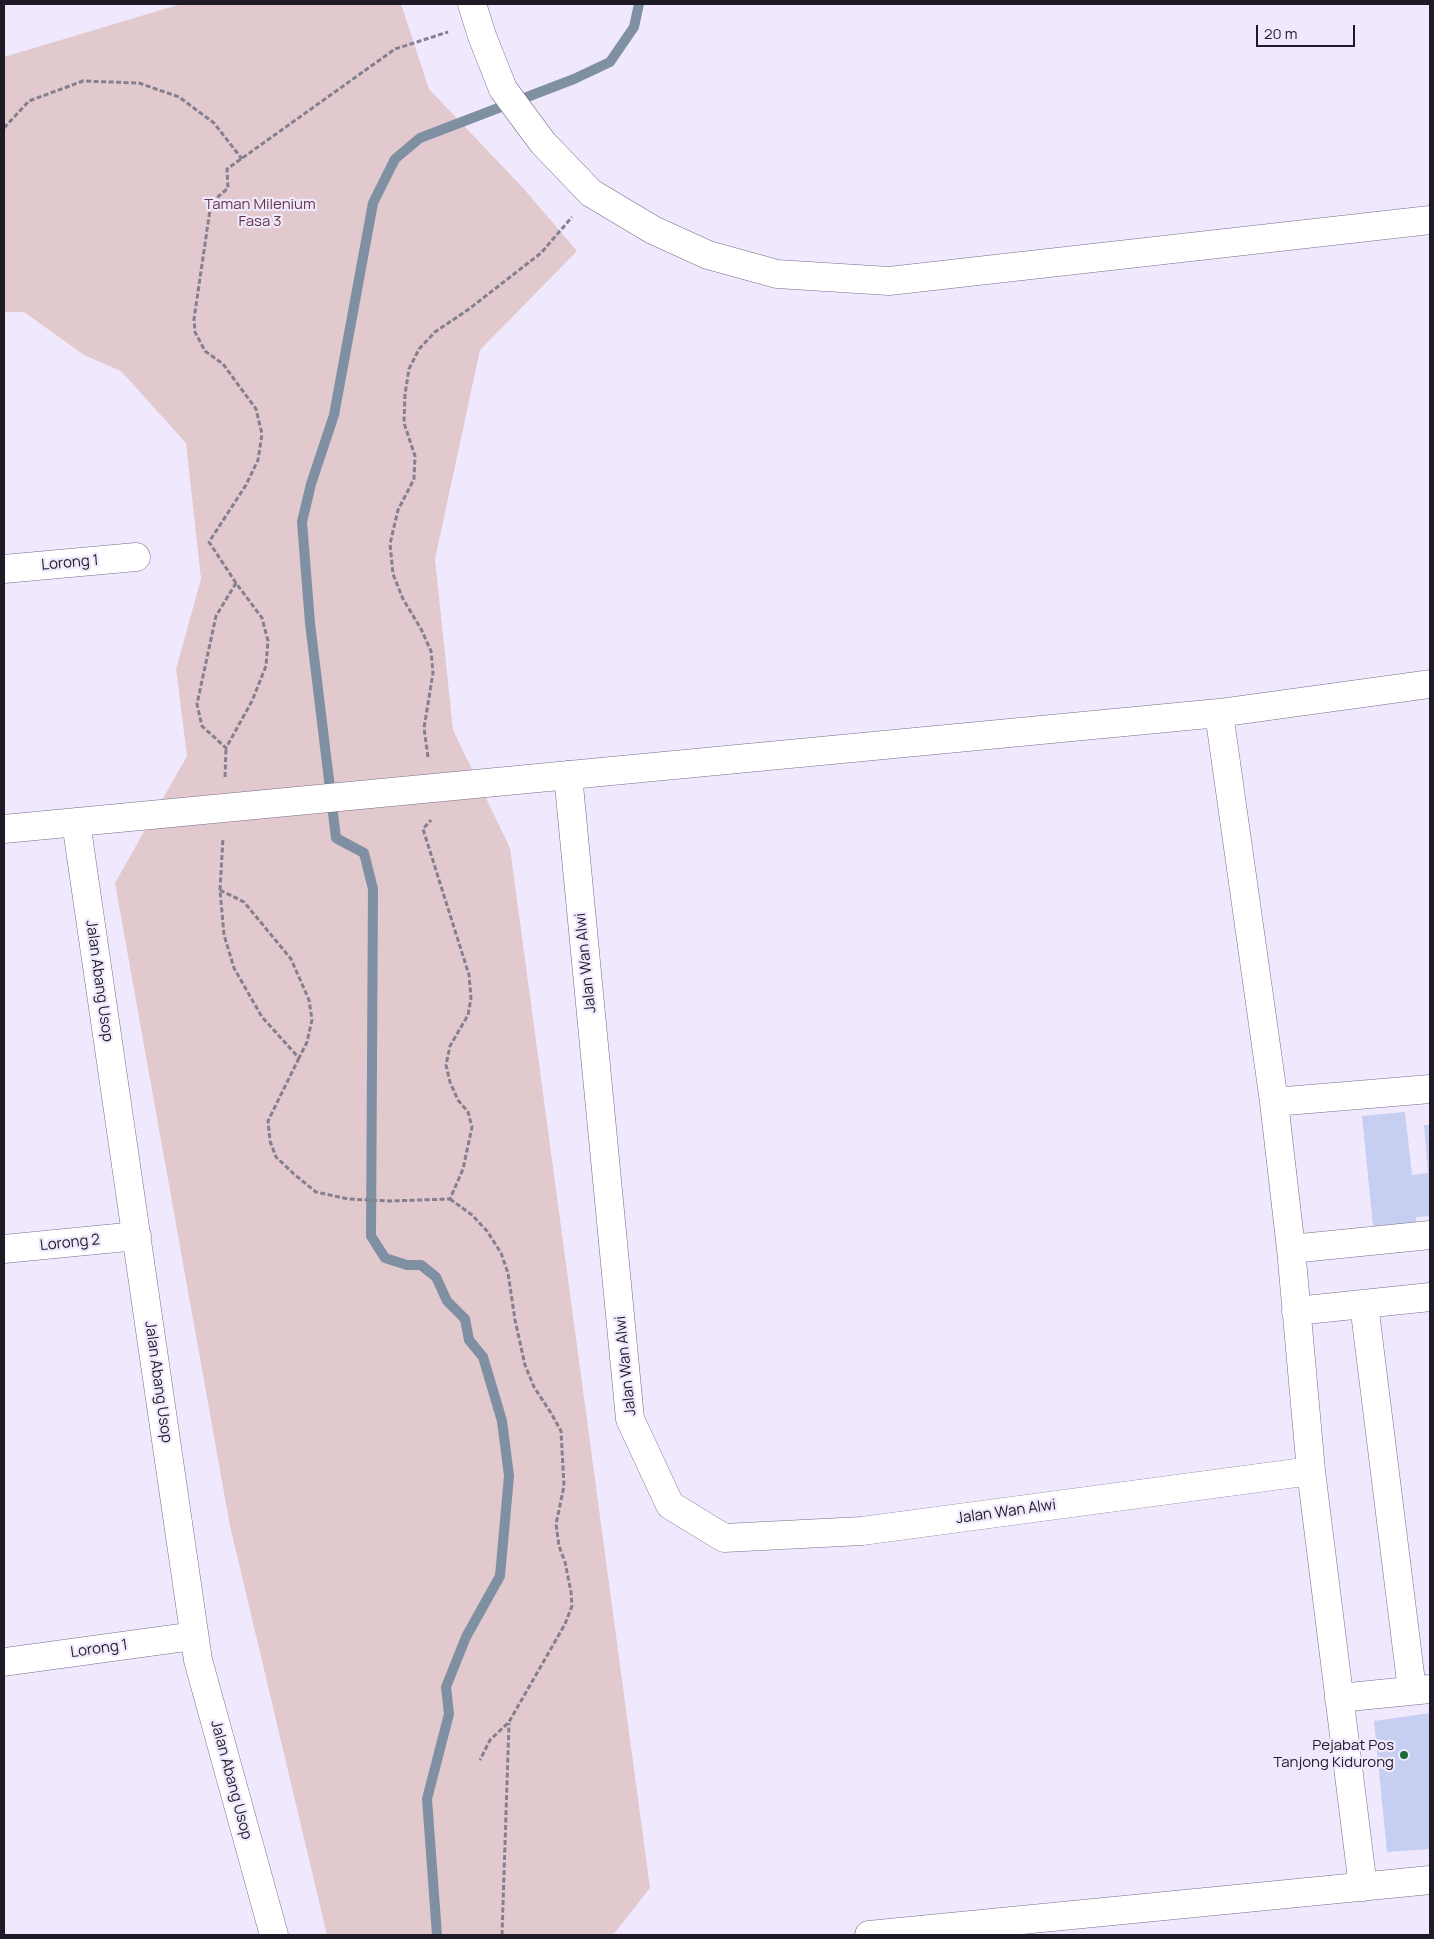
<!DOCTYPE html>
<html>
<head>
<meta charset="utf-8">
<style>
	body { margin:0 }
	#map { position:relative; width:1434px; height:1939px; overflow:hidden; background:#f0e8fd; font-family:Manrope,sans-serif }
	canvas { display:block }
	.frame { position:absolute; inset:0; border:5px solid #1f1a26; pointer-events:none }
	.scale { position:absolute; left:1256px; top:25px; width:99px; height:22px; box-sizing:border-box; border:2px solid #1f1a26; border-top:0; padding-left:6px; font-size:15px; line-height:18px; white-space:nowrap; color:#1f1a26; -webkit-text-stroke:4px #f0e8fd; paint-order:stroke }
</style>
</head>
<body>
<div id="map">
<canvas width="1434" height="1939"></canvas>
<div class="frame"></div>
<div class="scale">20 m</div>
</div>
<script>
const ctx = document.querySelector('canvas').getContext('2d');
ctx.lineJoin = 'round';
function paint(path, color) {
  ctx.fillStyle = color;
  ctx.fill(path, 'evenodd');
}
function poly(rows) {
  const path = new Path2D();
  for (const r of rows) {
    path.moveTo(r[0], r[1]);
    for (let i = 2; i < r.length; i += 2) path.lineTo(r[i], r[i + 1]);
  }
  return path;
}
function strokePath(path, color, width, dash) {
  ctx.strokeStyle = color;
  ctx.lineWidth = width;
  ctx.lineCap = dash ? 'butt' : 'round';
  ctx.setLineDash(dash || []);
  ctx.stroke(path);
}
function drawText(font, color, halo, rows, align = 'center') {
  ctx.font = font + ' Manrope,sans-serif';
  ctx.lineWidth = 4.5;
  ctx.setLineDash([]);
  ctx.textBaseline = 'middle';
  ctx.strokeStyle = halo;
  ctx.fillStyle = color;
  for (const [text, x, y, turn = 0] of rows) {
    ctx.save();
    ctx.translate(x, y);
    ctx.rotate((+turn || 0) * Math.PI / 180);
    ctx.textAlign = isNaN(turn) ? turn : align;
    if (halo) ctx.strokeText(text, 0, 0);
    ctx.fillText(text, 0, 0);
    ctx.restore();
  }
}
const green = poly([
	[181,4,401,4,429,89,523,188,577,251,480,350,435,559,453,730,510,848,650,1888,613,1935,327,1935,230,1526,115,883,187,756,176,669,201,579,186,443,121,371,84,355,24,312,4,312,4,57]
]);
const stream = poly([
	[437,1935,427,1799,449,1714,446,1687,466,1637,500,1576,509,1476,502,1421,483,1357,469,1340,465,1319,447,1301,436,1277,421,1265,407,1265,385,1258,371,1236,373,889,364,853,336,838,310,623,302,522,311,484,334,415,373,203,395,159,420,138,574,79,610,62,634,27,639,4]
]);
const building = poly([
	[1405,1112,1412,1175,1428,1173,1424,1125,1430,1125,1430,1216,1416,1217,1417,1233,1374,1236,1362,1116],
	[1430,1713,1430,1849,1387,1852,1374,1721]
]);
const path = poly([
	[4,128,29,101,83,81,139,83,179,97,214,123,242,159],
	[236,583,216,616,197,704,202,726,226,748,252,701,266,666,268,641,262,618,236,583,209,542,246,485,258,460,262,434,256,409,223,364,205,351,195,332,194,319,211,203,228,188,227,169,395,49,448,32],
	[428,757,424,728,433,673,431,651,421,629,403,599,393,574,390,544,398,510,414,479,415,456,404,423,405,394,409,369,419,349,435,332,469,309,541,253,572,217],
	[225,777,226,748],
	[220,890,244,902,291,959,309,1000,312,1020,307,1042,299,1058,262,1017,234,968,224,935,220,890,223,838],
	[299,1058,268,1121,270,1141,276,1157,294,1174,316,1192,348,1199,390,1201,450,1199,463,1169,472,1127,468,1112,458,1100,450,1082,446,1065,450,1046,468,1015,471,998,469,975,423,829,431,820],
	[450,1199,472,1215,487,1231,501,1253,508,1273,515,1320,525,1365,534,1387,551,1413,561,1431,564,1486,556,1524,559,1546,565,1562,571,1592,572,1606,565,1624,509,1722,490,1740,480,1760],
	[502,1935,509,1723]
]);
const minor = poly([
	[472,4,482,36,503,89,543,143,591,193,653,230,708,255,777,274,889,281,1430,220],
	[4,569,136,557],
	[1219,713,1274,1102,1291,1249,1311,1471,1363,1887],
	[568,775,630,1419,670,1505,724,1538,862,1531,1311,1471],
	[76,822,198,1660,274,1935],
	[4,829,1219,713,1430,684],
	[1274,1102,1430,1089],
	[4,1249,137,1236],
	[1291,1249,1430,1235],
	[1364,1304,1412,1690],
	[1296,1311,1430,1297],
	[4,1662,194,1636],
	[1339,1698,1430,1689],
	[869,1935,1430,1880]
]);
const markers = [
	[1404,1755,5,"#196b3c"]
];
const parkNames = [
	["Taman Milenium",260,205],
	["Fasa 3",260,222]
];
const streetNames = [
	["Lorong 1",70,563,-5],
	["Jalan Wan Alwi",586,963,-96],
	["Jalan Abang Usop",99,981,82],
	["Lorong 2",70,1243,-6],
	["Jalan Wan Alwi",626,1366,-96],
	["Jalan Abang Usop",158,1382,82],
	["Jalan Wan Alwi",1006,1512,-8],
	["Lorong 1",99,1649,-8],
	["Jalan Abang Usop",231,1780,75]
];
const poiNames = [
	["Pejabat Pos",1394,1746],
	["Tanjong Kidurong",1394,1763]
];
paint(green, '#e1c9ce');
strokePath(stream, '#7f90a2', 10);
paint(building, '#c6cff1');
strokePath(minor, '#786c8a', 29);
strokePath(path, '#857f8f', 3, [5, 2.5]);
strokePath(minor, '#fff', 28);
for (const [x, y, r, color] of markers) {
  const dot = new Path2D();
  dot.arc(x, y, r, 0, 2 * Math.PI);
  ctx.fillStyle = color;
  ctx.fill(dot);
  strokePath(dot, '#f0e8fd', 2);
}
drawText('15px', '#673744', '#f0e8fd', parkNames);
drawText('15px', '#1f1a26', '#f0e8fd', streetNames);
drawText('15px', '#1f1a26', '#f0e8fd', poiNames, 'right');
</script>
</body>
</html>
